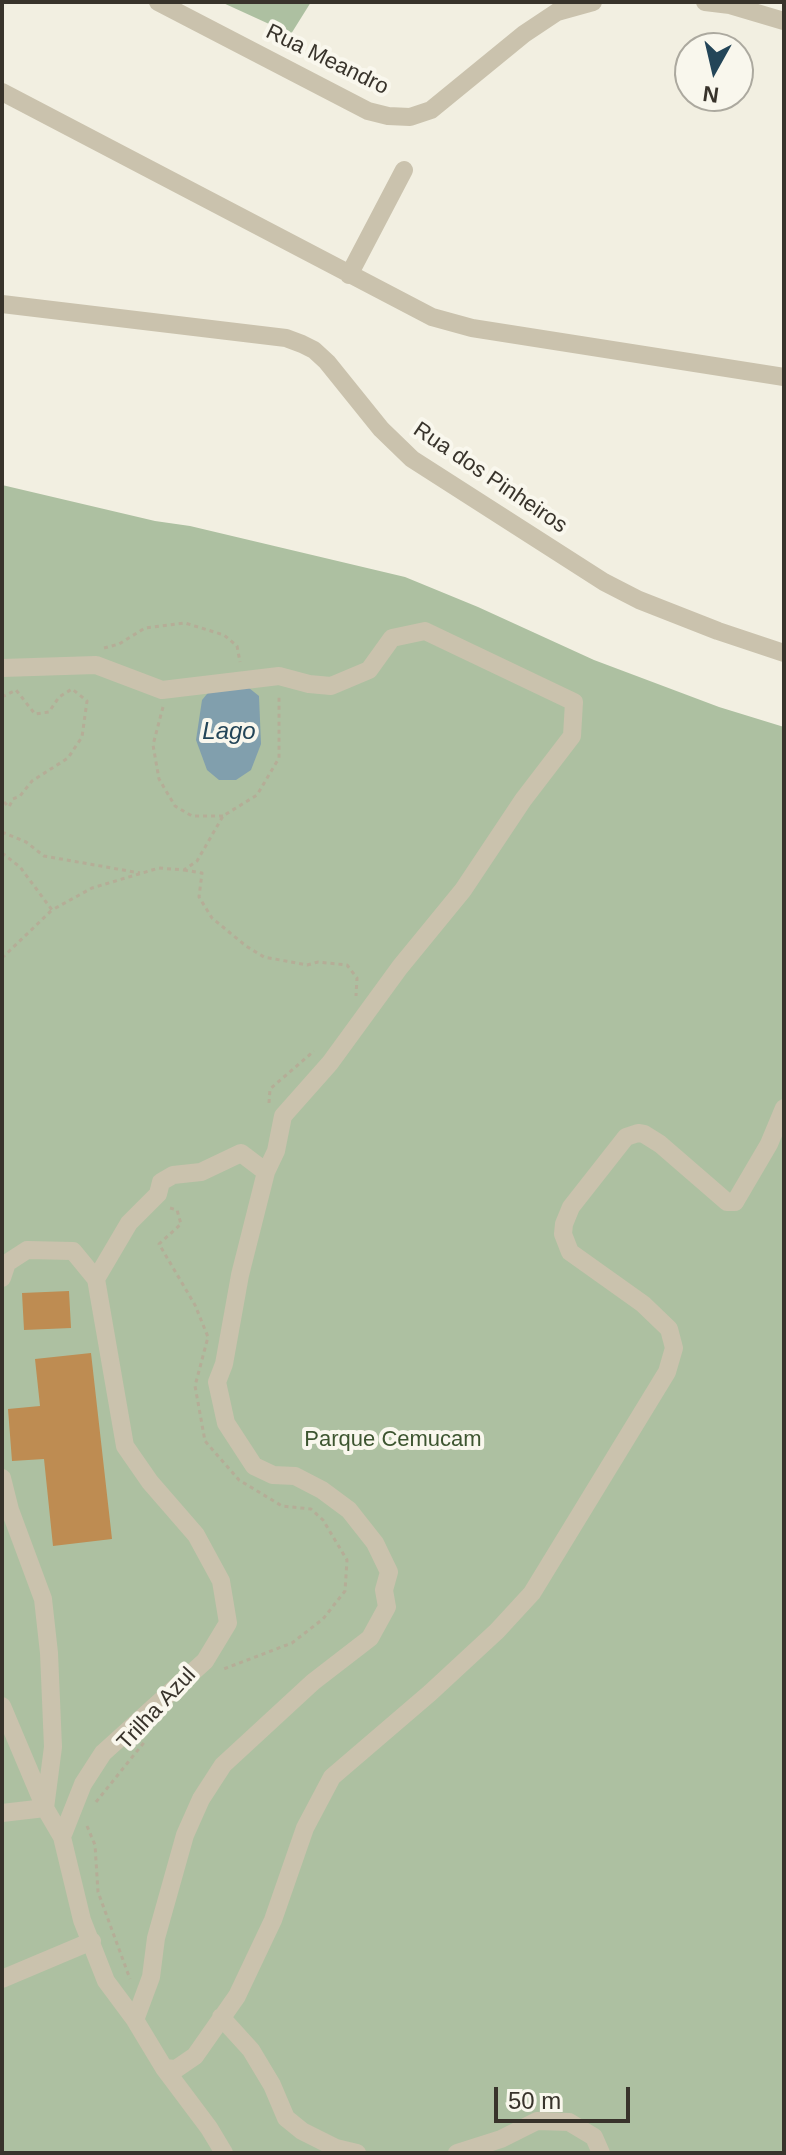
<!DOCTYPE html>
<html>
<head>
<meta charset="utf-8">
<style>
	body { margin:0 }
	#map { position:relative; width:786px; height:2155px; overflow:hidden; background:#f2efe1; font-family:Helvetica,sans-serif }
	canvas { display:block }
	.frame { position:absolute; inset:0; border:4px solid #38332b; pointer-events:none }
	.north { position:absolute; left:674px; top:32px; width:80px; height:80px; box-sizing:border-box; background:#f9f7ed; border:2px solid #aca99f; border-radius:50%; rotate:188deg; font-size:22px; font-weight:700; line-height:32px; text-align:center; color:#38332b }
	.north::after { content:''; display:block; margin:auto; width:28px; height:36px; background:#234558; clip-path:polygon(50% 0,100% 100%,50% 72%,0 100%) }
	.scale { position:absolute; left:494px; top:2087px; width:136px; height:36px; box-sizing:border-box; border:4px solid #38332b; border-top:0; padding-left:10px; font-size:24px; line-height:28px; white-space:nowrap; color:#38332b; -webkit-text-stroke:6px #f9f7ed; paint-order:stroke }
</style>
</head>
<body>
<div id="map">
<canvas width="786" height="2155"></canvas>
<div class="frame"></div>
<div class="north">N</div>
<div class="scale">50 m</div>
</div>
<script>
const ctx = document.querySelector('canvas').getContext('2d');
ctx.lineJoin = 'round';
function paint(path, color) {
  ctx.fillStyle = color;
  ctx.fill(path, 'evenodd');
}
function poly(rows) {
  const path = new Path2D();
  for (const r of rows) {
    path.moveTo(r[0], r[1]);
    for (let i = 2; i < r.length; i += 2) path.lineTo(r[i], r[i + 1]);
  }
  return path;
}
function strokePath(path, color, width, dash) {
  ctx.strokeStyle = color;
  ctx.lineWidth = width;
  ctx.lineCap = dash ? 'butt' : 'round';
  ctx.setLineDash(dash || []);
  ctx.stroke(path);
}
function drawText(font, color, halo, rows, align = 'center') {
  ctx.font = font + ' Helvetica,sans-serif';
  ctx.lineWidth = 8;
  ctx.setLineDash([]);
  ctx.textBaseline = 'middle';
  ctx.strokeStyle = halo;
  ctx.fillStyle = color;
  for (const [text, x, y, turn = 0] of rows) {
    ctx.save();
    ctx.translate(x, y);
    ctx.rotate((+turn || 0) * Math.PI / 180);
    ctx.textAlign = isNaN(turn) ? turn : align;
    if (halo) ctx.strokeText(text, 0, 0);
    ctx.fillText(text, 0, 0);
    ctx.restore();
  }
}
const green = poly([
	[221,2,311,2,291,34],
	[2,485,155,521,190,526,405,577,478,607,594,660,719,707,784,727,784,2153,2,2153]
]);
const water = poly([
	[244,684,259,696,261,744,251,770,236,780,219,780,207,770,196,740,202,700,212,688]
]);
const building = poly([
	[69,1291,71,1328,24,1330,22,1293],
	[91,1353,112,1539,53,1546,44,1459,12,1461,8,1409,40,1406,35,1359]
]);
const path = poly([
	[104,648,119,644,145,628,185,623,224,635,237,646,240,662],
	[2,697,16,690,35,714,49,712,59,697,72,689,87,701,82,737,68,758,32,781,20,796,13,799,9,807,2,800],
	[163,707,153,745,159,779,175,806,192,816,223,816],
	[2,832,26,842,44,856,140,873],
	[2,853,20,867,52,910,92,888,159,868,184,870,197,861,223,816,257,795,279,758,279,695],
	[184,870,202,873,199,897,212,918,246,946,264,957,307,965,318,962,347,965,357,978,356,996],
	[2,958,52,910],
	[269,1103,270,1089,314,1051],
	[170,1208,177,1210,181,1224,159,1244,195,1305,208,1337,195,1386,205,1441,239,1480,282,1506,311,1509,323,1520,347,1560,345,1591,323,1619,292,1643,221,1670],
	[96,1802,146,1740],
	[87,1826,95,1845,98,1892,130,1979]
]);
const minor = poly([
	[158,2,368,111,388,116,410,117,431,110,524,34,557,12,593,2],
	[705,2,730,5,784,21],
	[2,92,432,317,472,328,784,377],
	[349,275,404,170],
	[2,304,286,338,302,344,314,350,327,362,381,429,412,459,604,582,639,600,718,631,784,653],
	[2,668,96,665,162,690,279,676,309,684,331,686,369,670,392,638,425,631,574,702,572,736,523,800,463,890,400,967,330,1063,283,1116,276,1151,266,1172,240,1275,224,1364,217,1382,226,1423,254,1466,273,1475,295,1476,322,1490,349,1510,375,1543,389,1572,384,1590,387,1607,370,1638,313,1682,223,1765,201,1799,185,1835,156,1938,151,1977,135,2020],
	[2,1278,7,1263,27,1250,73,1251,96,1279,125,1446,150,1482,196,1535,221,1581,228,1623,205,1661,103,1753,83,1784,62,1837],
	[96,1279,129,1223,158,1194,161,1182,173,1175,201,1172,241,1153,266,1172],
	[2,1478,10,1510,43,1599,49,1653,53,1747,45,1808,2,1813],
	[2,1706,45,1808,62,1837,82,1920,106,1981,135,2020,164,2068,209,2128,224,2153],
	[2,1979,92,1941],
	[221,2017,251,2050,272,2085,286,2118,302,2131,336,2148,357,2153],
	[164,2068,176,2069,195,2056,237,1996,273,1920,305,1828,332,1777,430,1693,497,1631,532,1593,667,1372,674,1348,669,1329,643,1304,570,1252,563,1234,564,1224,571,1207,626,1137,638,1133,644,1134,660,1144,727,1202,735,1202,769,1144,784,1108],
	[457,2153,501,2139,537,2121,569,2122,594,2137,601,2153]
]);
const streetNames = [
	["Rua Meandro",327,60,26],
	["Rua dos Pinheiros",490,478,34],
	["Trilha Azul",157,1709,-47]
];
const parkNames = [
	["Parque Cemucam",393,1440]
];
const waterNames = [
	["Lago",229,732]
];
paint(green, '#adc0a1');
paint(water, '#819fad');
paint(building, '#be8c52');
strokePath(path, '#b5ad97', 3, [4, 4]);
strokePath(minor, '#cac2ad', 18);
drawText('22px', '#38332b', '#f9f7ed', streetNames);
drawText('22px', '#3d5530', '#f9f7ed', parkNames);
drawText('italic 24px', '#234558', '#f9f7ed', waterNames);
</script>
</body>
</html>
